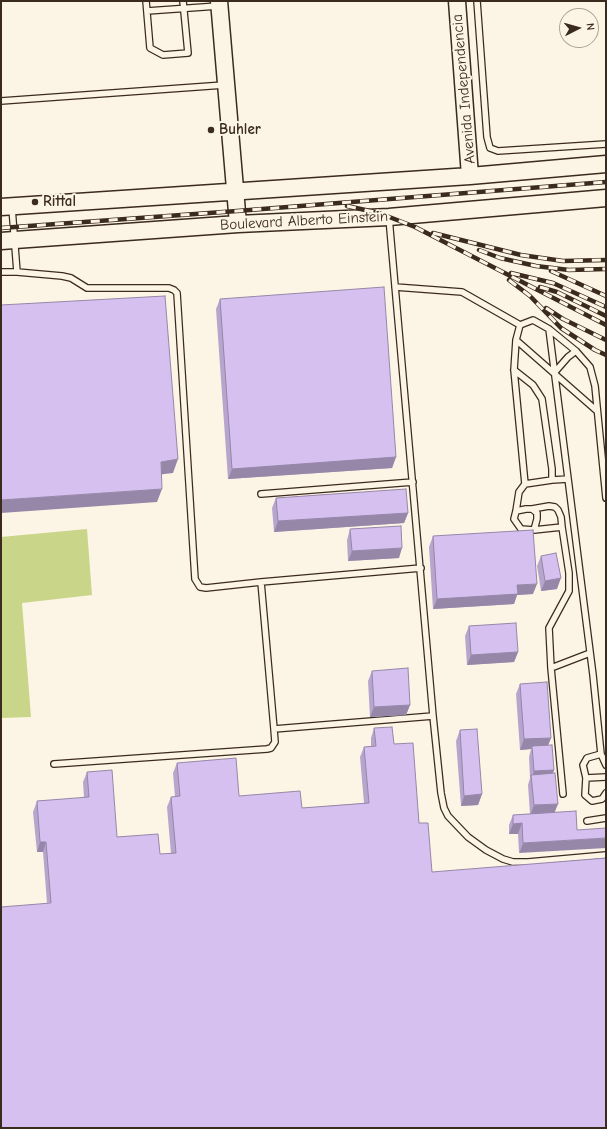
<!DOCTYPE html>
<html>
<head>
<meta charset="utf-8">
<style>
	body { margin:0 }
	#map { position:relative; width:607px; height:1129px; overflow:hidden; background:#fcf5e5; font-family:"Comic Neue",sans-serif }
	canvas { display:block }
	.frame { position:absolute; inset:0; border:2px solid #3b2a1e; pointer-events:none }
	.north { position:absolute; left:559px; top:8px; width:40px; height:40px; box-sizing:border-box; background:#fcf5e5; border:1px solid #afa495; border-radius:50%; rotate:84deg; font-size:11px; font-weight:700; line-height:16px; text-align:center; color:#3b2a1e }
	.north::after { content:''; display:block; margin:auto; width:14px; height:18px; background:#3b2a1e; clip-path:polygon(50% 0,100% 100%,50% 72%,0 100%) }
</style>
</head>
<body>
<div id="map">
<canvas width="607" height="1129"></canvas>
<div class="frame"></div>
<div class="north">N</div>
</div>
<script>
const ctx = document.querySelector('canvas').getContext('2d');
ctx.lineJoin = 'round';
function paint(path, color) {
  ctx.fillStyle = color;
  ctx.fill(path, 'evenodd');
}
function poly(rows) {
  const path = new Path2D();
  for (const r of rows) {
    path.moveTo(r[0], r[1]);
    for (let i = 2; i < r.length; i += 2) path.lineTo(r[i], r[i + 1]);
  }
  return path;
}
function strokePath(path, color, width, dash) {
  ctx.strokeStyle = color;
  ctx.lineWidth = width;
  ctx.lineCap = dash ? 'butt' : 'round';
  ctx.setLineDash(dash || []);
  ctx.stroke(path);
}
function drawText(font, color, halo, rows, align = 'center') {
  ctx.font = font + ' "Comic Neue",sans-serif';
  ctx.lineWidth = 4;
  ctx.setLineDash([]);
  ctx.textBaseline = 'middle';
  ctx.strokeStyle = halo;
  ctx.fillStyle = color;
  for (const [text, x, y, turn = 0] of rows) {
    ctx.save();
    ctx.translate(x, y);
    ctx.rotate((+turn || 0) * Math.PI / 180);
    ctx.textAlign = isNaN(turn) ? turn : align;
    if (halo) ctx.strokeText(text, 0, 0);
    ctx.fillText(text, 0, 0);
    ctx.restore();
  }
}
const green = poly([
	[87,529,92,595,22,603,31,717,1,718,1,537]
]);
const lane = poly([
	[146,1,150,48,163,55,188,53,183,1],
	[477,1,487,137,490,148,498,151,606,144],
	[147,11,218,6],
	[1,101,224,85],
	[12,208,17,272,62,276,71,278,87,288,169,288,174,290,177,293,195,579,200,587,206,588,261,582,274,729,433,716,441,793,444,808,448,816,468,837,486,850,503,859,513,862,528,862,606,855],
	[389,218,433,716],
	[1,272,17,272],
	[395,287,462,292,520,325,533,320,549,329,576,351,590,367,595,386,606,498],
	[520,325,516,340,597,411],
	[549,329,593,675,601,754,606,765],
	[516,340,514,370,525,484,519,492,516,511,514,519,521,529,534,530,562,527,569,573,569,591,549,628,551,668,563,794],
	[514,370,533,385,542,399,552,469,552,480,525,484],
	[554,373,568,357,576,351],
	[552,480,568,479],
	[261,494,413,482],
	[532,509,549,506,555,507,558,510,561,517,562,527],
	[516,511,526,509,532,509,537,513,537,519,534,530],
	[261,582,421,568],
	[551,668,590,653],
	[601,754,587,758,583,765,586,778,585,795,592,801,602,799,606,793],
	[54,764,267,749,271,748,275,742,274,729],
	[586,778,606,777],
	[587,821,606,818]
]);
const secondary = poly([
	[219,1,238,224],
	[457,1,470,176],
	[1,207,470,176,606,164],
	[1,241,238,224,389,217,606,198]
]);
const rail = poly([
	[347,206,379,213,415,227,606,325],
	[1,228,237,211,606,182],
	[433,233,521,255,563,261,606,260],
	[479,250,500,258,536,266,569,270,606,269],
	[551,271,606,296],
	[511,273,553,283,606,307],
	[509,280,530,296,561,328,595,350,606,355],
	[540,287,557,292,606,316],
	[546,308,563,319,606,340]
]);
const wall = poly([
	[220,299,396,457,392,468,228,479,216,309],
	[276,498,408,513,404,523,274,532,272,508],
	[350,529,399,558,348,561,347,540],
	[433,536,533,594,517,595,514,604,433,609,429,547],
	[541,556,557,589,541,591,537,566],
	[469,626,518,652,514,662,467,665,465,636],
	[372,671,410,705,406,715,370,717,368,681],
	[520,684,551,738,548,745,554,770,519,853,518,834,509,834,509,825,513,815,530,814,528,785,530,778,529,757,531,749,520,750,516,694],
	[374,728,394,744,419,823,432,872,47,903,43,852,37,852,33,812,37,801,84,798,83,782,87,772,117,837,160,854,171,854,167,807,171,797,175,797,173,773,177,763,239,796,302,808,364,803,360,757,364,747,371,746,371,738],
	[460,730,482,794,478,805,461,806,456,741]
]);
const shadedWall = poly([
	[396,457,392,468,228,479,232,469],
	[178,459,173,473,156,475,161,462],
	[162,489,157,502,1,513,1,500],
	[408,513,404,523,274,532,278,521],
	[402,548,399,558,348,561,352,551],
	[561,578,557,589,541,591,545,581],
	[537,584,533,594,517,595,514,604,433,609,437,599,517,585],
	[518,652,514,662,467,665,471,655],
	[410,705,406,715,370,717,374,707],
	[551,738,547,748,532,746,531,749,520,750,524,739],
	[554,770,551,780,532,778,534,771],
	[482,794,478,805,461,806,464,796],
	[558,804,554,814,530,816,534,805],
	[522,823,518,834,509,834,513,824],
	[606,838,606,848,519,853,523,843],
	[40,842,46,842,43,852,37,852]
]);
const building = poly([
	[384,287,396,457,232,469,220,299,384,287],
	[165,296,178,459,161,462,162,489,1,500,1,305,165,296],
	[406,489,408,513,278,521,276,498,406,489],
	[401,526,402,548,352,551,350,529,401,526],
	[533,530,537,584,517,585,518,594,437,599,433,536,533,530],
	[556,553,561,578,545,581,541,556,556,553],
	[516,623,518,652,471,655,469,626,516,623],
	[408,668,410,705,374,707,372,671,408,668],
	[547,682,551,738,524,739,520,684,547,682],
	[392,727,394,744,413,743,419,823,428,823,432,872,606,858,606,1128,1,1128,1,907,51,903,46,842,40,842,37,801,89,797,87,772,112,770,117,837,158,834,160,854,176,853,171,797,180,796,177,763,236,758,239,796,300,791,302,808,369,803,364,747,376,746,374,728,392,727],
	[477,729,482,794,464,796,460,730,477,729],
	[552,745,554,770,534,771,532,746,552,745],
	[555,773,558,804,534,805,531,775,555,773],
	[576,811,577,830,606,828,606,838,523,843,522,823,513,824,513,815,576,811]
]);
const markers = [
	[211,130,4,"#3b2a1e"],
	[35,202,4,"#3b2a1e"]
];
const streetNames = [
	["Avenida Independencia",464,89,-95],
	["Boulevard Alberto Einstein",304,221,-3]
];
const poiNames = [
	["Buhler",219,130],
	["Rittal",43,202]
];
paint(green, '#c9d588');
strokePath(lane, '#3b2a1e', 8);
strokePath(secondary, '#3b2a1e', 19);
strokePath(lane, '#fcf5e5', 5.5);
strokePath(secondary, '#fcf5e5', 16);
strokePath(rail, '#3b2a1e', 4.5);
strokePath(rail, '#fcf5e5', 3, [9]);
paint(wall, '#b8a5ce');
paint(shadedWall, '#9686a8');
paint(building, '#d6c0f0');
strokePath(building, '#9686a8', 1);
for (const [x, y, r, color] of markers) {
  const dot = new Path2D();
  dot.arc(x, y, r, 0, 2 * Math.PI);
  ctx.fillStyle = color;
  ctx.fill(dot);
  strokePath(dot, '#fcf5e5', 1.5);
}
drawText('15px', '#3b2a1e', '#fcf5e5', streetNames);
drawText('bold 15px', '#3b2a1e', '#fcf5e5', poiNames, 'left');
</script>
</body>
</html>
